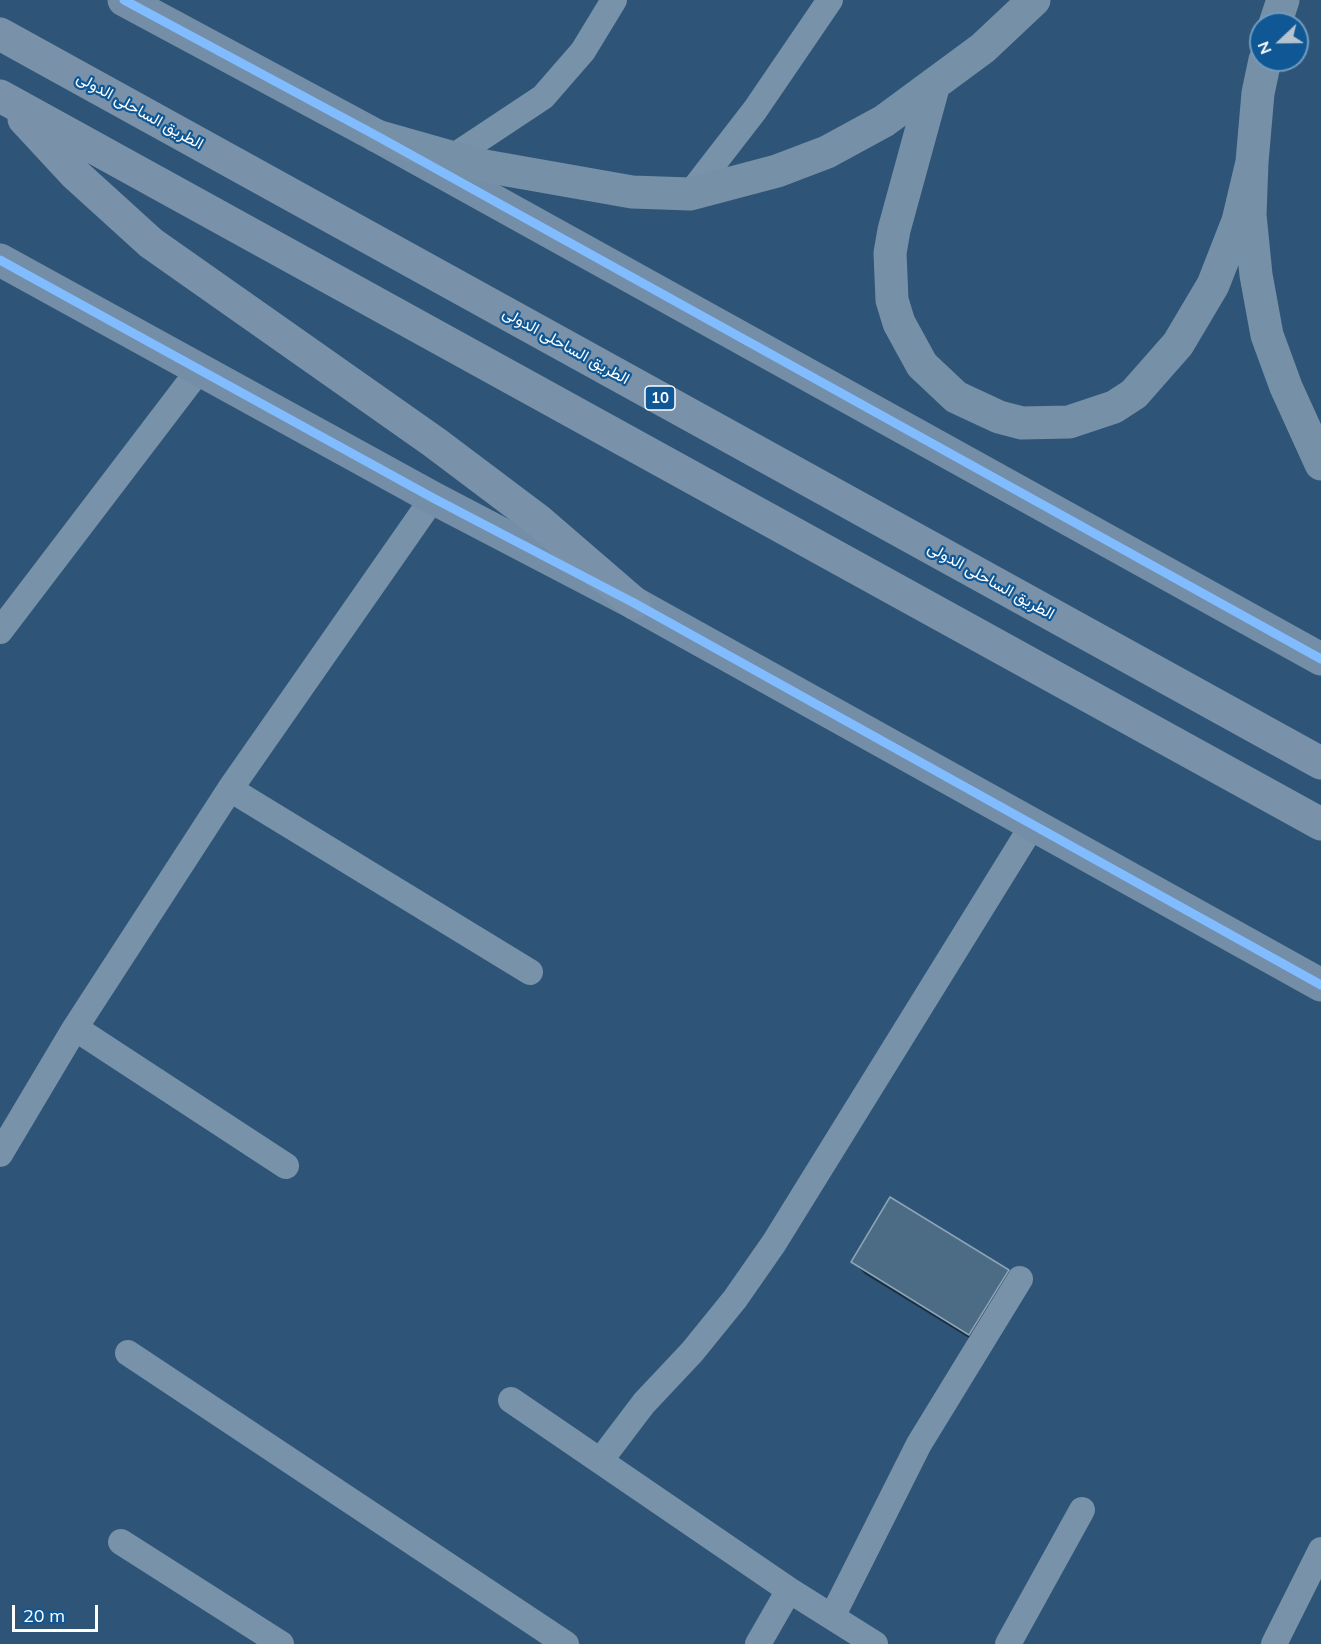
<!DOCTYPE html>
<html>
<head>
<meta charset="utf-8">
<style>
	body { margin:0 }
	#map { position:relative; width:1321px; height:1644px; overflow:hidden; background:#2e5577; font-family:Mulish,sans-serif }
	canvas { display:block }
	.north { position:absolute; left:1249px; top:12px; width:60px; height:60px; box-sizing:border-box; background:#105895; border:2px solid #709bbf; border-radius:50%; rotate:248deg; font-size:16px; font-weight:700; line-height:24px; text-align:center; color:#fff }
	.north::after { content:''; display:block; margin:auto; width:21px; height:27px; background:#b6c4cf; clip-path:polygon(50% 0,100% 100%,50% 72%,0 100%) }
	.scale { position:absolute; left:12px; top:1605px; width:86px; height:27px; box-sizing:border-box; border:3px solid #fff; border-top:0; padding-left:8px; font-size:18px; line-height:21px; white-space:nowrap; color:#fff; -webkit-text-stroke:4px #105895; paint-order:stroke }
</style>
</head>
<body>
<div id="map">
<canvas width="1321" height="1644"></canvas>
<div class="north">N</div>
<div class="scale">20 m</div>
</div>
<script>
const ctx = document.querySelector('canvas').getContext('2d');
ctx.lineJoin = 'round';
function paint(path, color) {
  ctx.fillStyle = color;
  ctx.fill(path, 'evenodd');
}
function poly(rows) {
  const path = new Path2D();
  for (const r of rows) {
    path.moveTo(r[0], r[1]);
    for (let i = 2; i < r.length; i += 2) path.lineTo(r[i], r[i + 1]);
  }
  return path;
}
function strokePath(path, color, width, dash) {
  ctx.strokeStyle = color;
  ctx.lineWidth = width;
  ctx.lineCap = dash ? 'butt' : 'round';
  ctx.setLineDash(dash || []);
  ctx.stroke(path);
}
function drawText(font, color, halo, rows, align = 'center') {
  ctx.font = font + ' Mulish,Vazirmatn,sans-serif';
  ctx.lineWidth = 4.5;
  ctx.setLineDash([]);
  ctx.textBaseline = 'middle';
  ctx.strokeStyle = halo;
  ctx.fillStyle = color;
  for (const [text, x, y, turn = 0] of rows) {
    ctx.save();
    ctx.translate(x, y);
    ctx.rotate((+turn || 0) * Math.PI / 180);
    ctx.textAlign = isNaN(turn) ? turn : align;
    if (halo) ctx.strokeText(text, 0, 0);
    ctx.fillText(text, 0, 0);
    ctx.restore();
  }
}
const shadow = poly([
	[853,1262,1008,1271,1020,1283,982,1346,865,1274]
]);
const building = poly([
	[890,1197,1009,1270,969,1335,851,1262,890,1197]
]);
const street = poly([
	[451,158,543,97,583,51,614,0],
	[690,194,755,110,830,0],
	[0,631,199,370],
	[230,789,530,972],
	[75,1028,286,1166],
	[0,1154,75,1028,230,789,433,498],
	[128,1353,566,1644],
	[511,1400,789,1590,875,1644],
	[600,1461,644,1403,692,1352,735,1299,774,1243,1032,826],
	[121,1542,281,1644],
	[832,1617,919,1444,1020,1279],
	[758,1644,789,1590],
	[1008,1644,1082,1510],
	[1274,1644,1321,1550]
]);
const secondary = poly([
	[124,0,377,136,1321,659],
	[0,260,433,498,634,603,1321,985]
]);
const primary = poly([
	[1275,24,1283,0],
	[1265,60,1258,93,1252,162,1250,215,1256,275,1267,335,1286,387,1321,464],
	[934,84,894,230,890,253,892,300,899,323,922,365,956,397,999,417,1022,423,1069,422,1114,407,1134,394,1178,344,1213,285,1238,221,1252,162],
	[377,136,479,165,632,192,690,194,777,171,827,152,884,121,983,48,1034,0]
]);
const highway = poly([
	[0,34,1321,763],
	[0,96,1321,824],
	[24,119,75,174,151,243,434,442,539,521,634,603]
]);
const cycleway = poly([
	[124,0,377,136,1321,659],
	[0,260,433,498,634,603,1321,985]
]);
const shields = [
	[660,398,30]
];
const shieldNames = [
	["10",660,398]
];
const streetNames = [
	["الطريق الساحلى الدولى",140,111,29],
	["الطريق الساحلى الدولى",566,346,29],
	["الطريق الساحلى الدولى",991,581,29]
];
paint(shadow, '#0007');
paint(building, '#4c6c86');
strokePath(building, '#8ca4b7', 1.5);
strokePath(street, '#7892a9', 26);
strokePath(secondary, '#738ea6', 33);
strokePath(primary, '#7691a7', 33);
strokePath(highway, '#7992a9', 33);
strokePath(cycleway, '#80bcff', 9);
for (const [x, y, w] of shields) {
  const box = new Path2D();
  box.roundRect(x - w / 2, y - 12, w, 24, 4.5);
  ctx.fillStyle = '#105895';
  ctx.fill(box);
  strokePath(box, '#fff', 1.5);
}
drawText('bold 15px', '#fff', null, shieldNames);
drawText('16px', '#fff', '#105895', streetNames);
</script>
</body>
</html>
